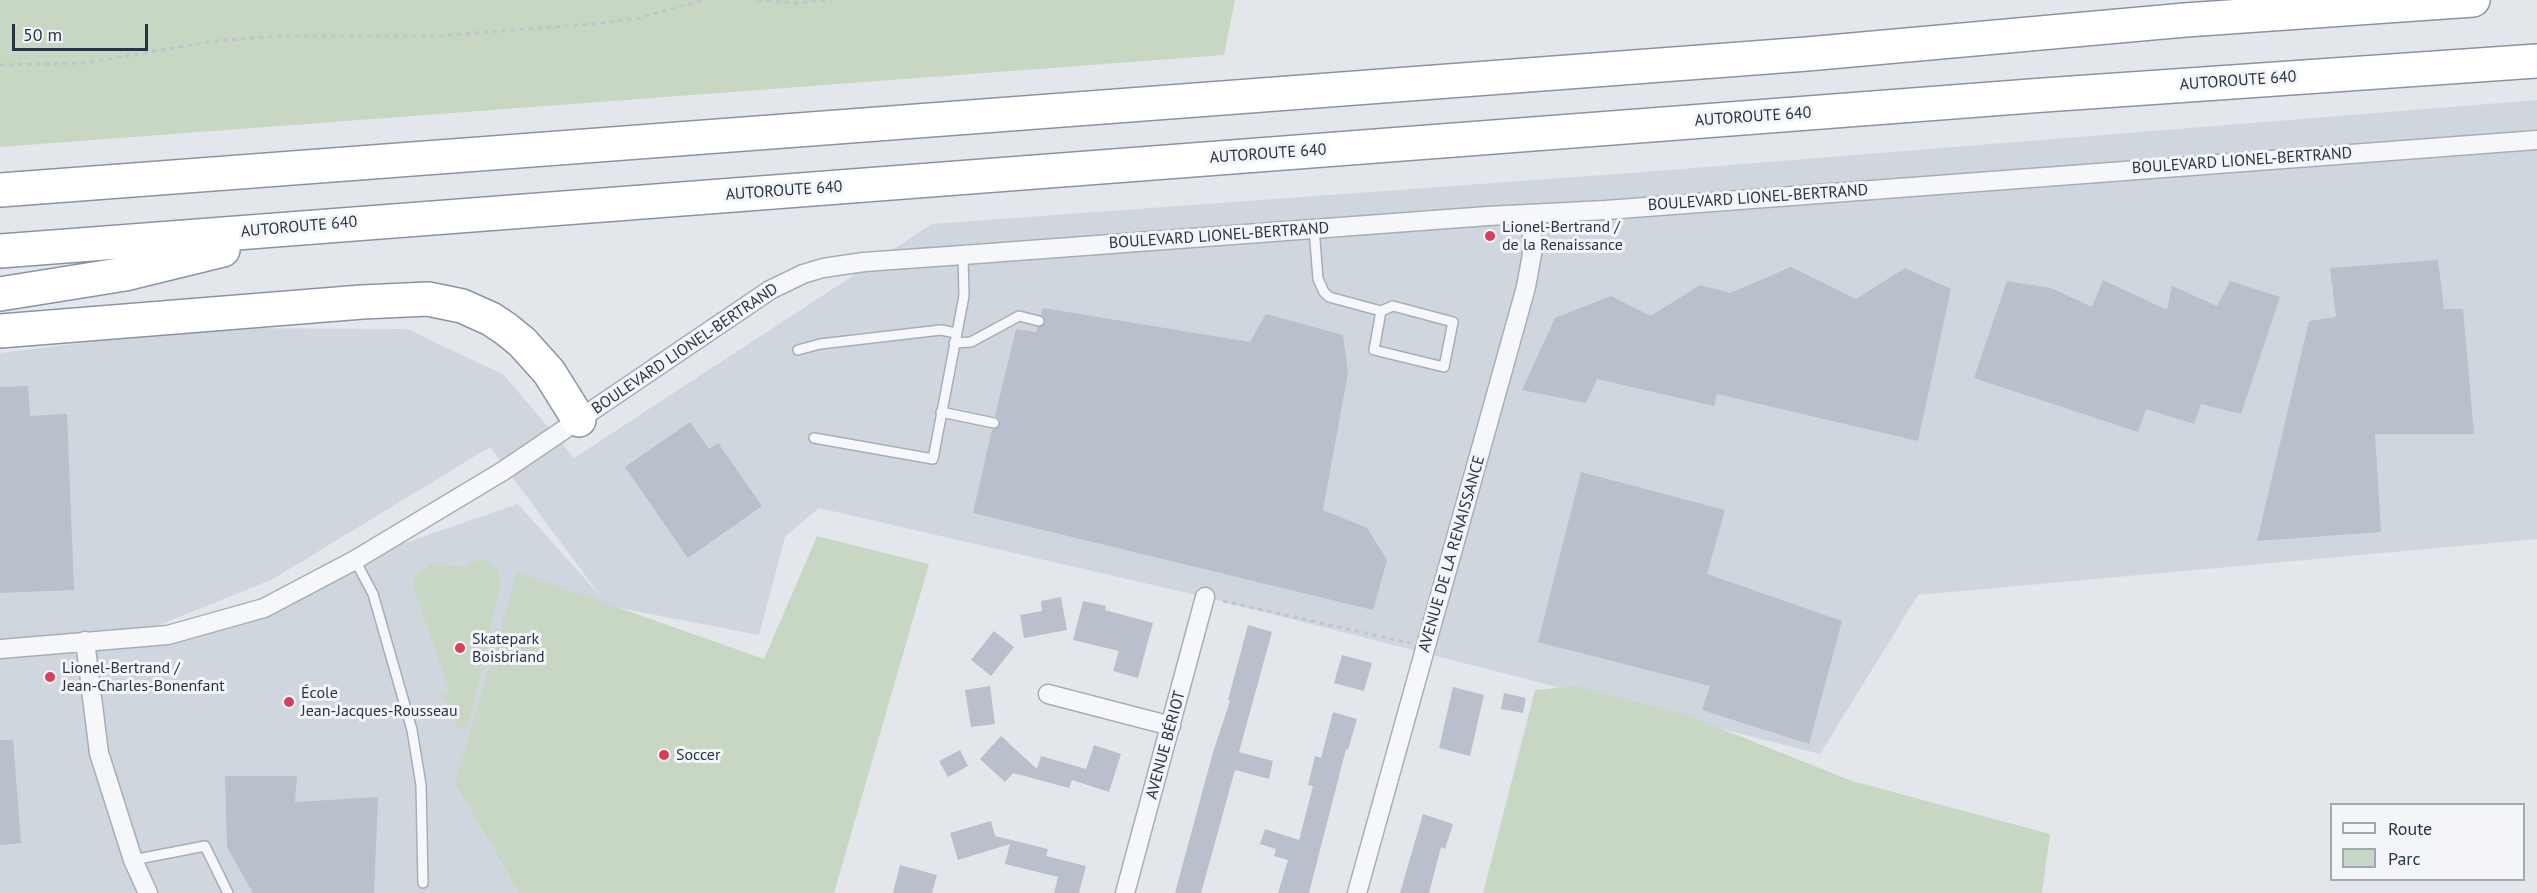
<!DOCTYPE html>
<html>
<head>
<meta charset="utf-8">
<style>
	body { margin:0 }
	#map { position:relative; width:2537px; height:893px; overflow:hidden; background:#e3e7ec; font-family:"PT Sans",sans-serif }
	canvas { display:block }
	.legend { position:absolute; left:2330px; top:803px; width:195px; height:78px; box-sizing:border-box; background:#f3f5f9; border:2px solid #a2a8b1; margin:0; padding:8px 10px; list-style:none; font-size:18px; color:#283446 }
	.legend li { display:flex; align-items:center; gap:12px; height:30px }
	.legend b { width:30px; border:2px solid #a2a8b1 }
	.scale { position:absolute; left:12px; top:24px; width:136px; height:27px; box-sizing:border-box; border:3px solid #283446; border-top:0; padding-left:8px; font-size:18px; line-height:21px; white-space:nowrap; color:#283446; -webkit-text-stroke:4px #f3f5f9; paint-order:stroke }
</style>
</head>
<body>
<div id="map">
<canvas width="2537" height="893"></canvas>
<ul class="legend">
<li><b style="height:8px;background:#f6f7fa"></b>Route</li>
<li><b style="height:16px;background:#c8d7c3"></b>Parc</li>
</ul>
<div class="scale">50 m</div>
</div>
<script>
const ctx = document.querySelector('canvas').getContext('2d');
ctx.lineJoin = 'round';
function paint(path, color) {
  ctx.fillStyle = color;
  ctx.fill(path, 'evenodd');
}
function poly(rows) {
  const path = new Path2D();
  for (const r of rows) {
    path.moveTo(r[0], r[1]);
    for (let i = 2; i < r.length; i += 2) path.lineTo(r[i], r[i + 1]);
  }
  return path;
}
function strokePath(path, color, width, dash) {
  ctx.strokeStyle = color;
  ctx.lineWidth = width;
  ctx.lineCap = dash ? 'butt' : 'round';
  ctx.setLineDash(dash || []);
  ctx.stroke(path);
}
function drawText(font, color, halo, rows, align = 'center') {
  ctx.font = font + ' "PT Sans",sans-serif';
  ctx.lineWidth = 6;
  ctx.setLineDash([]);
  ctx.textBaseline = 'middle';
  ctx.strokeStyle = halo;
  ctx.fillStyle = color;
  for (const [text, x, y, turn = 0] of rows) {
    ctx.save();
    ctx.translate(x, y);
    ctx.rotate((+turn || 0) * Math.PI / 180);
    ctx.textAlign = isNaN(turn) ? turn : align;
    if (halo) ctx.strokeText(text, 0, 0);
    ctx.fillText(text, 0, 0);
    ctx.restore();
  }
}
const built = poly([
	[2537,100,2537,539,1918,595,1820,754,1205,597,819,508,785,537,759,635,609,606,455,784,519,893,0,893,0,353,204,328,407,329,504,375,574,458,932,224,1644,172],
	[490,447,602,598,518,504,355,560,264,608,102,648,273,579]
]);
const green = poly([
	[0,0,1235,0,1224,55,0,147],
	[817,536,929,564,834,893,519,893,455,784,517,572,764,659],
	[485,559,498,568,500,585,468,728,458,728,450,705,439,697,450,692,413,586,416,574,431,564,464,567,471,562],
	[1577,686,1689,716,1852,781,2050,834,2042,893,1483,893,1535,690]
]);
const building = poly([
	[2438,260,2444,309,2463,309,2474,434,2375,434,2381,532,2257,541,2309,321,2336,317,2330,268],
	[1791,267,1856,299,1905,268,1951,289,1918,441,1717,394,1714,406,1597,379,1586,403,1522,390,1555,318,1611,296,1651,316,1700,285,1730,293],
	[2103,280,2167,310,2172,286,2217,306,2230,281,2280,297,2241,414,2201,404,2194,424,2146,409,2138,432,1974,378,2007,281,2051,288,2092,307],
	[1043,308,1250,342,1266,314,1343,335,1348,373,1323,510,1367,528,1387,560,1373,610,973,513,992,430,1000,425,1000,420,995,416,1016,329,1036,332,1037,328,1045,323,1041,315],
	[28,386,30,416,67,414,74,590,0,593,0,387],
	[690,422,709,449,718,443,762,506,688,558,625,467],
	[1581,472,1725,510,1707,574,1842,621,1809,744,1702,710,1710,686,1538,642],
	[1061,597,1067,630,1024,638,1020,615,1042,611,1041,601],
	[1083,601,1106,606,1105,610,1153,623,1138,678,1113,671,1119,651,1073,640],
	[1248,625,1272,632,1239,752,1273,761,1269,779,1235,770,1201,893,1175,893,1213,752,1230,701,1228,700],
	[994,631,1014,647,991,676,971,660],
	[1342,655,1372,663,1364,691,1334,683],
	[990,686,995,724,971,727,965,690],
	[1453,687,1484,695,1470,756,1439,748],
	[1504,693,1526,698,1523,713,1501,709],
	[1333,712,1357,719,1348,750,1346,749,1309,893,1278,893,1288,860,1274,856,1276,849,1260,844,1265,829,1299,840,1313,786,1308,785,1315,756,1321,758],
	[1001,736,1037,769,1041,756,1086,769,1094,745,1121,754,1109,792,1072,780,1069,788,1013,773,1005,782,980,759],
	[0,740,13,740,21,843,0,845],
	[960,750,968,766,948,777,939,761],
	[225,776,297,776,295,802,378,797,374,893,253,893,227,847],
	[1423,814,1453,824,1445,849,1441,847,1429,893,1400,893],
	[991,821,995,836,1048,849,1046,856,1086,866,1079,893,1054,893,1058,877,1005,864,1010,844,958,860,950,833],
	[900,865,937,875,932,893,893,893]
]);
const path = poly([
	[758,0,797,3,831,0],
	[0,65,85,63,213,41,279,36,438,36,602,23,639,18,703,0],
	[1223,601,1410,643]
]);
const lane = poly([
	[1314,228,1318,279,1324,292,1329,297,1381,311,1393,306,1453,322,1444,367,1374,350,1381,311],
	[954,343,971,342,1019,316,1039,321],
	[798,350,820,344,941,330,956,333],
	[941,412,994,423],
	[814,438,933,459,964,296,963,255],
	[355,560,373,594,412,730,421,785,423,883],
	[133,860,205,846,228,893]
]);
const street = poly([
	[85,641,99,753,133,860,148,893],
	[0,649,168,635,264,608,355,560,503,471,770,290,803,274,823,268,864,262,963,255,1488,216,1606,210,2537,140],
	[1048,694,1171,726],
	[1125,893,1205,597],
	[1357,893,1526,287,1532,254,1532,214]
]);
const highway = poly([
	[0,190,1807,54,2185,20,2473,0],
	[0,251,2044,95,2537,61],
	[0,294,125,274,223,250],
	[0,331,362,302,428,299,462,306,491,319,506,329,522,342,549,372,579,420]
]);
const markers = [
	[1490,236,6,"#dc3d59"],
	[460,648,6,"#dc3d59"],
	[50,677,6,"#dc3d59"],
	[289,702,6,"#dc3d59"],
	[664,755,6,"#dc3d59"]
];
const streetNames = [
	["AUTOROUTE 640",2238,81,-4],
	["AUTOROUTE 640",1753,117,-4],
	["AUTOROUTE 640",1268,154,-4],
	["BOULEVARD LIONEL-BERTRAND",2242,161,-4],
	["AUTOROUTE 640",784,191,-4],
	["BOULEVARD LIONEL-BERTRAND",1758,198,-4],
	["AUTOROUTE 640",299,227,-5],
	["BOULEVARD LIONEL-BERTRAND",1219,236,-4],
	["BOULEVARD LIONEL-BERTRAND",685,349,-34],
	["AVENUE DE LA RENAISSANCE",1452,554,-74],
	["AVENUE BÉRIOT",1166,745,-75]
];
const poiNames = [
	["Lionel-Bertrand /",1502,227],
	["de la Renaissance",1502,245],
	["Skatepark",472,639],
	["Boisbriand",472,657],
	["Lionel-Bertrand /",62,668],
	["Jean-Charles-Bonenfant",62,686],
	["École",301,693],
	["Jean-Jacques-Rousseau",301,711],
	["Soccer",676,755]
];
paint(built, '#d0d6de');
paint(green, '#c8d7c3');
paint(building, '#b9c0cb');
strokePath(lane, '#a7aeb7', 12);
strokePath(street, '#a7aeb7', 21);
strokePath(highway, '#8894a4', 36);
strokePath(path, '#c0c4cb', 3, [4.5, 4.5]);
strokePath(lane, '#f6f7fa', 9);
strokePath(street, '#f6f7fa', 18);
strokePath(highway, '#fff', 33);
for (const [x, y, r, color] of markers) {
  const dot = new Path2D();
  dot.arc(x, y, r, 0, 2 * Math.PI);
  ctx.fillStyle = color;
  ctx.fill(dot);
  strokePath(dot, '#f3f5f9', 2);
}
drawText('16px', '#283446', '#f3f5f9', streetNames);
drawText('16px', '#283446', '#f3f5f9', poiNames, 'left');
</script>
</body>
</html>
